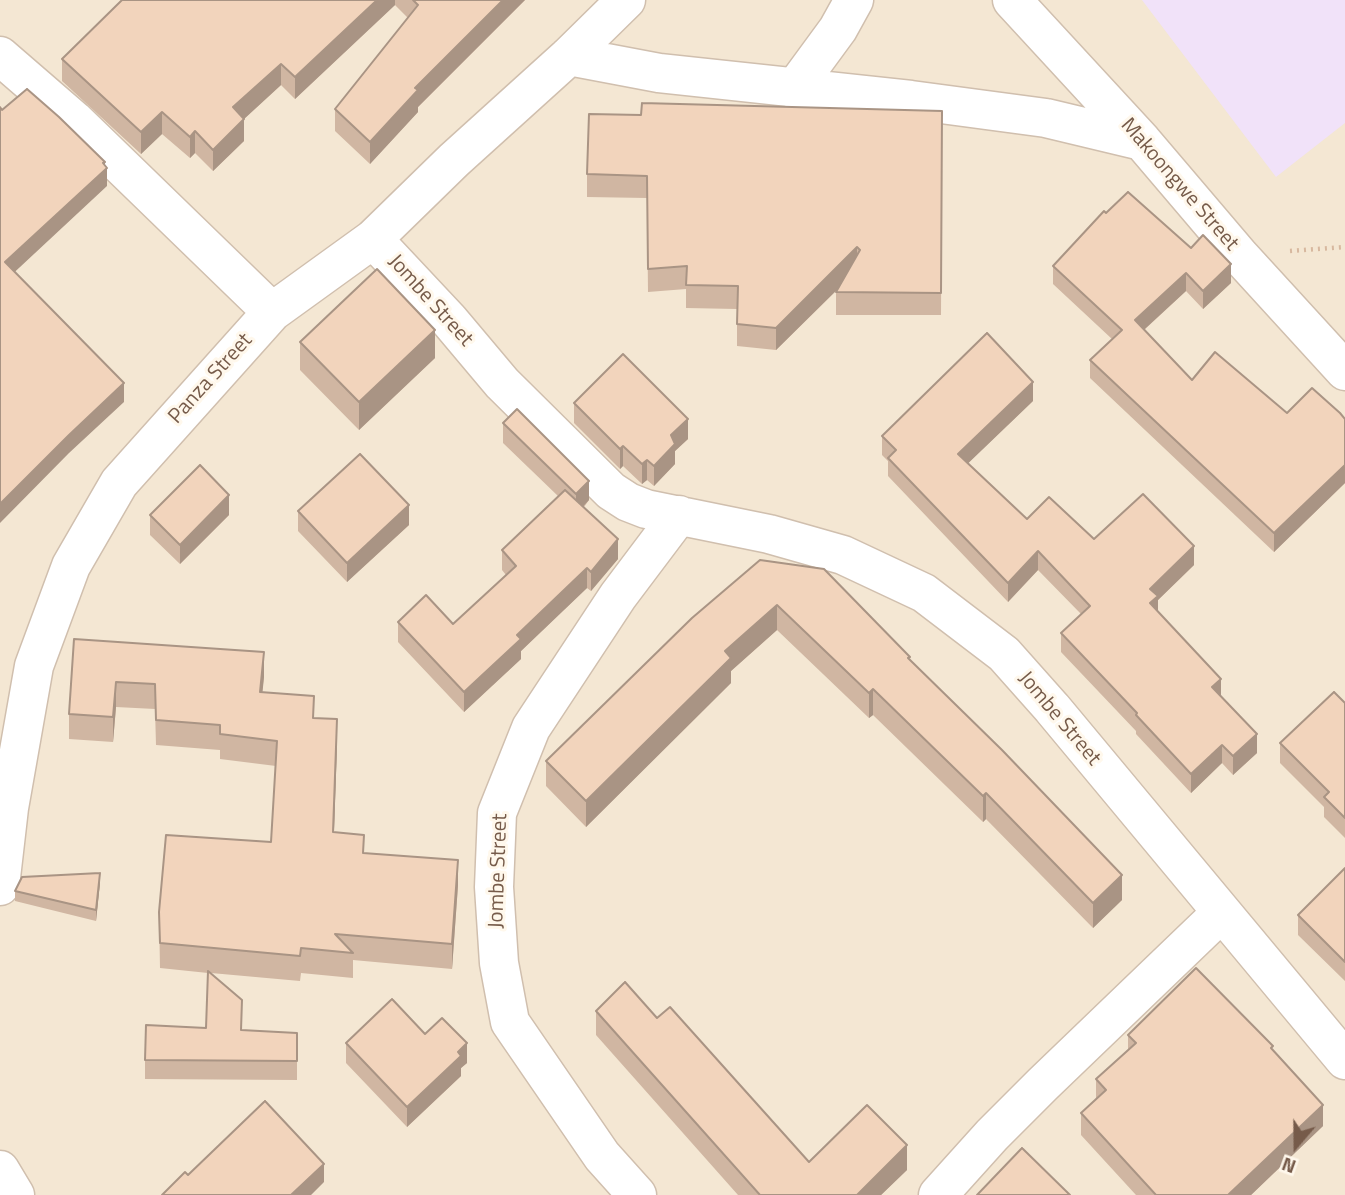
<!DOCTYPE html>
<html>
<head>
<meta charset="utf-8">
<style>
	body { margin:0 }
	#map { position:relative; width:1345px; height:1195px; overflow:hidden; background:#fdf4e5; font-family:"Titillium Web",sans-serif }
	canvas { display:block }
	.north { position:absolute; left:1261px; top:1111px; width:70px; height:70px; -webkit-text-stroke:5px #fff8ec; paint-order:stroke; rotate:200deg; font-size:19px; font-weight:700; line-height:28px; text-align:center; color:#765b4a }
	.north::after { content:''; display:block; margin:auto; width:24px; height:32px; background:#765b4a; clip-path:polygon(50% 0,100% 100%,50% 72%,0 100%) }
</style>
</head>
<body>
<div id="map">
<canvas width="1345" height="1195"></canvas>
<div class="north">N</div>
</div>
<script>
const ctx = document.querySelector('canvas').getContext('2d');
ctx.lineJoin = 'round';
function paint(path, color) {
  ctx.fillStyle = color;
  ctx.fill(path, 'evenodd');
}
function poly(rows) {
  const path = new Path2D();
  for (const r of rows) {
    path.moveTo(r[0], r[1]);
    for (let i = 2; i < r.length; i += 2) path.lineTo(r[i], r[i + 1]);
  }
  return path;
}
function strokePath(path, color, width, dash) {
  ctx.strokeStyle = color;
  ctx.lineWidth = width;
  ctx.lineCap = dash ? 'butt' : 'round';
  ctx.setLineDash(dash || []);
  ctx.stroke(path);
}
function drawText(font, color, halo, rows, align = 'center') {
  ctx.font = font + ' "Titillium Web",sans-serif';
  ctx.lineWidth = 6;
  ctx.setLineDash([]);
  ctx.textBaseline = 'middle';
  ctx.strokeStyle = halo;
  ctx.fillStyle = color;
  for (const [text, x, y, turn = 0] of rows) {
    ctx.save();
    ctx.translate(x, y);
    ctx.rotate((+turn || 0) * Math.PI / 180);
    ctx.textAlign = isNaN(turn) ? turn : align;
    if (halo) ctx.strokeText(text, 0, 0);
    ctx.fillText(text, 0, 0);
    ctx.restore();
  }
}
const residential = poly([
	[0,0,1345,0,1345,1195,0,1195]
]);
const education = poly([
	[1142,0,1345,0,1345,123,1276,177]
]);
const path = poly([
	[1290,251,1345,247]
]);
const minor = poly([
	[1012,0,1142,141,1239,255,1345,371],
	[0,56,74,120,272,312],
	[569,56,659,73,911,100,1046,118,1142,141],
	[794,89,838,29,854,0],
	[373,239,449,320,502,383,611,491,628,502,646,509,769,534,843,555,924,593,1004,654,1052,708,1345,1060],
	[0,886,9,808,34,666,71,566,119,483,272,312,373,239,454,160,569,56,626,0],
	[0,1170,15,1195],
	[637,1195,602,1156,510,1022,499,963,494,887,497,813,531,728,618,596,679,515],
	[938,1195,992,1135,1043,1084,1221,913]
]);
const wall = poly([
	[122,0,525,0,418,107,418,112,370,164,335,131,335,109,408,18,395,5,295,99,281,85,244,119,244,141,213,171,195,153,190,158,162,134,141,154,62,81,62,59],
	[942,111,941,315,836,315,836,292,838,289,776,350,737,346,737,309,686,308,686,289,648,292,647,198,587,197,587,174,641,115],
	[1104,211,1231,283,1203,309,1186,291,1144,330,1192,380,1287,413,1345,419,1345,483,1274,552,1090,378,1090,360,1112,339,1053,284,1053,266],
	[300,342,435,358,359,430,300,370],
	[1033,401,968,463,1027,519,1094,539,1194,565,1158,600,1158,611,1221,697,1257,753,1233,775,1222,763,1191,793,1136,734,1136,731,1061,652,1061,633,1081,614,1038,570,1008,602,888,476,888,461,882,455,882,436],
	[574,403,688,439,675,451,675,464,654,486,647,480,642,484,623,466,620,469,574,423],
	[503,423,589,500,584,507,618,559,591,591,587,588,521,651,521,659,464,712,398,642,398,622,453,624,506,575,502,570,502,550,558,496,503,443],
	[298,511,409,525,347,582,298,531],
	[150,515,229,515,180,564,150,535],
	[760,560,910,660,1122,900,1093,928,986,819,983,822,873,715,869,718,777,630,731,671,731,683,586,827,546,786,546,761],
	[74,639,264,677,262,692,314,718,337,744,334,832,364,853,458,885,452,969,353,960,353,978,301,973,300,981,211,973,241,1030,297,1033,297,1080,145,1079,145,1060,206,1028,208,973,160,968,159,912,271,842,276,766,220,759,220,750,156,745,155,709,116,707,113,742,69,739,69,714],
	[1345,703,1345,838,1324,817,1324,807,1280,763,1280,743],
	[1345,868,1345,981,1298,935,1298,915],
	[100,883,96,921,15,901,15,891],
	[596,1011,657,1018,809,1162,907,1170,881,1195,738,1195,596,1035],
	[425,1034,467,1063,461,1068,461,1076,407,1127,346,1063,346,1043],
	[1128,1035,1273,1050,1323,1126,1251,1195,1136,1195,1081,1135,1081,1113,1096,1099,1096,1079,1128,1050]
]);
const shadedWall = poly([
	[377,0,395,0,395,5,295,99,295,77],
	[503,0,525,0,418,107,418,112,370,164,370,142,415,88],
	[281,64,281,85,244,119,244,141,213,171,213,150,233,107],
	[162,112,162,134,141,154,141,132],
	[195,131,195,153,190,158,190,137],
	[105,162,105,170,107,168,107,186,5,281,5,262],
	[857,247,857,270,776,350,776,328],
	[1231,264,1231,283,1203,309,1203,291],
	[1186,273,1186,291,1135,338,1135,320],
	[435,330,435,358,359,430,359,402],
	[1033,382,1033,401,958,473,958,454],
	[124,383,124,402,69,453,0,523,0,504,69,435],
	[688,419,688,439,675,451,675,464,654,486,654,466,671,435],
	[623,446,623,466,620,469,620,449],
	[647,460,647,480,642,484,642,464],
	[1345,465,1345,483,1274,552,1274,533],
	[589,481,589,500,576,514,576,494],
	[229,495,229,515,180,564,180,545],
	[409,505,409,525,347,582,347,563],
	[618,539,618,559,591,591,591,572],
	[1194,546,1194,565,1158,600,1158,615,1150,622,1150,589],
	[1038,551,1038,570,1008,602,1008,583],
	[587,568,587,588,521,651,521,659,464,712,464,692,517,635],
	[777,605,777,630,731,671,731,683,586,827,586,801,725,651],
	[264,652,264,677,260,717,260,692],
	[1221,679,1221,698,1212,687],
	[116,682,116,707,113,742,113,717],
	[873,689,873,715,869,718,869,693],
	[337,719,337,744,333,857,333,832],
	[1257,734,1257,753,1233,775,1233,756],
	[1222,745,1222,763,1191,793,1191,774],
	[986,793,986,819,983,822,983,796],
	[458,860,458,885,452,969,452,944],
	[100,873,100,883,96,921,96,910],
	[1122,875,1122,900,1093,928,1093,903],
	[467,1043,467,1063,461,1068,461,1076,407,1127,407,1107],
	[1323,1105,1323,1126,1251,1195,1228,1195],
	[907,1145,907,1170,881,1195,857,1195],
	[324,1164,324,1182,311,1195,291,1195]
]);
const building = poly([
	[122,0,377,0,295,77,281,64,233,107,244,119,213,150,195,131,190,137,162,112,141,132,62,59,122,0],
	[413,0,503,0,415,88,418,90,370,142,335,109,418,5,413,0],
	[27,89,59,117,105,162,103,163,107,168,5,262,124,383,69,435,0,504,0,107,2,110,27,89],
	[642,103,942,111,941,293,836,292,860,250,857,247,776,328,737,324,738,286,686,285,687,266,648,269,647,176,587,174,589,114,641,115,642,103],
	[1128,192,1191,248,1203,235,1231,264,1203,291,1186,273,1135,320,1192,380,1215,352,1287,413,1312,388,1340,413,1345,419,1345,465,1274,533,1090,360,1122,330,1053,266,1104,211,1106,213,1128,192],
	[377,269,435,330,359,402,300,342,377,269],
	[987,333,1033,382,958,454,1027,519,1049,497,1094,539,1143,494,1194,546,1150,589,1158,596,1150,603,1221,679,1212,687,1257,734,1233,756,1222,745,1191,774,1136,715,1137,713,1061,633,1090,606,1038,551,1008,583,888,458,896,450,882,436,987,333],
	[623,354,688,419,671,435,675,444,654,466,647,460,642,464,623,446,620,449,574,403,623,354],
	[517,409,589,481,576,494,503,423,517,409],
	[360,454,409,505,347,563,298,511,360,454],
	[200,465,229,495,180,545,150,515,200,465],
	[565,490,618,539,591,572,587,568,517,635,521,639,464,692,398,622,426,595,453,624,516,566,502,550,565,490],
	[760,560,824,569,910,657,908,658,1002,750,1122,875,1093,903,986,793,983,796,873,689,869,693,777,605,725,651,731,658,586,801,546,761,692,618,760,560],
	[74,639,264,652,260,692,314,696,313,718,337,719,333,832,364,835,363,853,458,860,452,944,335,934,353,953,301,948,300,956,160,943,159,912,166,835,271,842,277,741,220,734,220,725,156,720,155,684,116,682,113,717,69,714,74,639],
	[1334,692,1345,703,1345,818,1324,797,1329,792,1280,743,1334,692],
	[1345,868,1345,962,1298,915,1345,868],
	[100,873,96,910,15,891,22,877,100,873],
	[1196,968,1273,1046,1271,1048,1323,1105,1228,1195,1156,1195,1081,1113,1106,1090,1096,1079,1136,1043,1128,1035,1196,968],
	[208,971,242,1000,241,1030,297,1033,297,1061,145,1060,146,1025,206,1028,208,971],
	[625,982,657,1018,670,1007,809,1162,867,1105,907,1145,857,1195,760,1195,596,1011,625,982],
	[392,999,425,1034,442,1018,467,1043,458,1052,461,1056,407,1107,346,1043,392,999],
	[265,1101,324,1164,291,1195,162,1195,185,1172,188,1175,265,1101],
	[1022,1148,1070,1195,977,1195,1022,1148]
]);
const streetNames = [
	["Makoongwe Street",1179,185,49],
	["Jombe Street",430,301,48],
	["Panza Street",211,379,-48],
	["Jombe Street",1059,719,50],
	["Jombe Street",499,871,-88]
];
paint(residential, '#f4e7d3');
paint(education, '#f1e2f9');
strokePath(minor, '#d0bfae', 41);
strokePath(path, '#d7b89f', 4.5, [2, 5]);
strokePath(minor, '#fff', 38);
paint(wall, '#d0b6a2');
paint(shadedWall, '#a99484');
paint(building, '#f2d4bc');
strokePath(building, '#a99484', 2);
drawText('21px', '#765b4a', '#fff8ec', streetNames);
</script>
</body>
</html>
